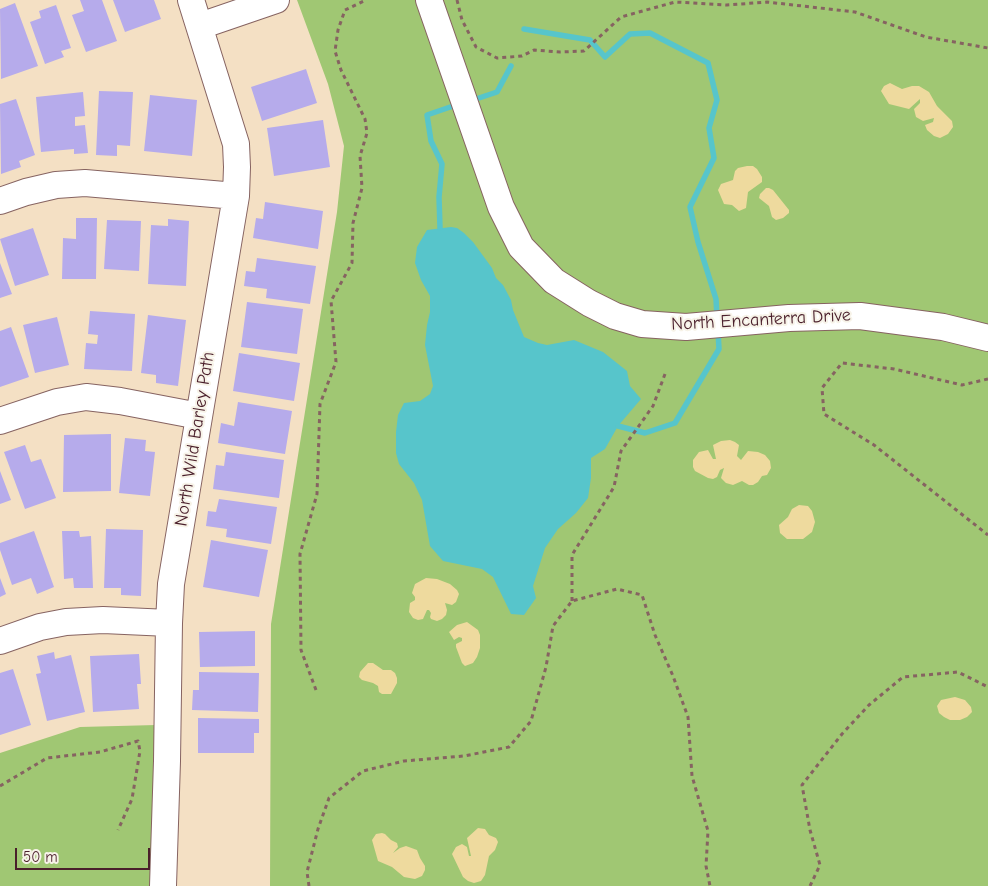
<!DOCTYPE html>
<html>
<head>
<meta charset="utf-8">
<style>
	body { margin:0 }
	#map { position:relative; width:988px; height:886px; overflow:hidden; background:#f4e0c4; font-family:"Comic Neue",sans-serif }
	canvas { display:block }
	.scale { position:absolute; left:15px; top:848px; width:135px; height:22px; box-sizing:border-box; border:2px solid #4a1f2b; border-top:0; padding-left:6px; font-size:15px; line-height:18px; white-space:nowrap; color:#4a1f2b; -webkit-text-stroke:4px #f7f3e8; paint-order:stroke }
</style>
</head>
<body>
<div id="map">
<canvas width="988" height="886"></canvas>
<div class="scale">50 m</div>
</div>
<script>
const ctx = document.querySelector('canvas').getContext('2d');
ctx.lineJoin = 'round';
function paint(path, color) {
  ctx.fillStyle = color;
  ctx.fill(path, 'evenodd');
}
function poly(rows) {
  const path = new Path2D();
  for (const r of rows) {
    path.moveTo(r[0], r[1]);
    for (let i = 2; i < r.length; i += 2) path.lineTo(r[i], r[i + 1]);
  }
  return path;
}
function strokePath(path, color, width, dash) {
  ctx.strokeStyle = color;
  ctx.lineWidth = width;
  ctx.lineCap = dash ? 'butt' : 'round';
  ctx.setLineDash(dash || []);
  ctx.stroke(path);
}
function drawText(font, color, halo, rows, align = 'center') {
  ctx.font = font + ' "Comic Neue",sans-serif';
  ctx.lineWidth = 4;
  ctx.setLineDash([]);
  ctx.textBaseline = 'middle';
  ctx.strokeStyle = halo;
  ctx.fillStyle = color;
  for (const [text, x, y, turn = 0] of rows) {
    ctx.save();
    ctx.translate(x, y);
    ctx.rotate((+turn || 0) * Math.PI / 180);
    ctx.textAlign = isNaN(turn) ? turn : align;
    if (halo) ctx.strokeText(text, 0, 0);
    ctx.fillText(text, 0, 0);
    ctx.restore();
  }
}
const green = poly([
	[297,0,988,0,988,886,270,886,271,624,337,212,344,146,328,84],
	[156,725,153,886,0,886,0,753,80,727]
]);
const sand = poly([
	[890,83,902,89,912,86,919,86,929,92,937,106,952,121,953,127,948,134,940,138,934,136,927,130,925,125,933,122,934,118,923,121,916,117,914,109,920,103,920,99,909,109,889,104,881,91,884,86],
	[747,166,753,166,757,169,762,177,762,182,748,192,746,208,739,211,732,205,724,204,718,190,721,184,733,180,735,171,738,168],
	[766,188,769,188,773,190,789,210,789,213,783,218,776,220,772,217,769,206,759,198,760,194],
	[730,440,735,442,739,445,737,456,741,460,748,451,758,452,765,455,770,461,771,468,767,475,762,476,758,482,753,485,749,485,742,481,733,485,726,483,721,478,724,468,720,470,717,477,713,479,708,478,695,471,693,467,693,460,699,452,708,450,713,459,716,459,713,445,721,441],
	[799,505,808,506,812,511,815,522,812,532,803,539,787,539,780,533,779,525,788,517,792,509],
	[426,578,437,579,450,584,457,590,459,594,456,602,452,605,445,603,447,610,446,615,442,619,437,621,431,619,430,617,431,613,429,610,427,610,423,619,418,620,413,618,409,612,410,603,415,600,415,597,412,593,415,584],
	[467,622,478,630,480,635,480,648,477,657,473,663,465,666,462,663,456,647,456,644,462,641,462,638,459,637,454,640,449,632,457,625],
	[368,663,373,663,383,670,391,670,395,673,397,678,397,683,391,694,382,694,379,692,378,686,373,683,362,680,359,677,360,672],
	[955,697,965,700,971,707,972,712,967,717,960,720,950,720,944,717,939,713,937,706,941,700],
	[478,828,485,829,489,835,496,838,498,842,495,850,489,856,485,875,481,881,474,883,468,881,463,877,452,854,456,847,462,844,467,847,469,856,471,856,467,838],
	[382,833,385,834,391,840,397,843,398,847,393,853,400,848,406,846,417,850,420,858,425,866,425,870,422,876,415,879,404,877,392,867,378,861,372,840,376,834]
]);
const water = poly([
	[451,227,457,228,464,233,473,242,492,268,496,278,503,285,511,300,513,310,524,337,538,343,547,345,574,340,603,352,627,371,630,386,641,399,618,426,605,449,591,458,591,478,588,498,576,513,558,529,545,548,533,586,536,598,524,615,511,614,493,577,482,569,443,561,430,546,422,500,414,483,399,464,396,453,396,432,398,415,404,403,420,401,430,394,433,386,425,345,427,325,430,312,430,296,421,280,415,263,417,247,427,230]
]);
const stream = poly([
	[524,29,590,40,605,57,630,34,650,33,708,63,717,100,709,128,714,158,690,207,698,242,716,299,717,317],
	[470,101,497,92,511,66],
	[440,228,439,197,442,164,431,141,427,115,459,104],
	[618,426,645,433,675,423,719,349,718,331]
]);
const building = poly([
	[80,0,102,0,117,41,86,52,72,15,84,11],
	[113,0,154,0,161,19,125,32],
	[15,3,38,66,1,79,0,9],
	[56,5,71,48,61,51,64,57,45,64,30,22,41,18,39,11],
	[306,69,317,103,262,121,251,87],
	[99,91,133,92,130,146,117,145,117,156,96,155],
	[83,92,85,116,75,117,75,126,85,125,88,153,74,154,74,149,41,152,36,97],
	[150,95,197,100,192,156,144,151],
	[16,99,35,155,19,161,21,167,1,174,0,104],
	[323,120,330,167,274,176,267,128],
	[265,202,323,211,318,249,253,238,256,218,263,219],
	[76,218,97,218,96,279,62,279,63,238,76,239],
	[168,219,189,221,186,286,148,284,151,225,168,226],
	[107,220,141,221,139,271,104,269],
	[33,228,49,275,15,286,0,239],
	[257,258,316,266,310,304,266,298,267,289,244,286,246,271,255,272],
	[0,263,12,294,0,298],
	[247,302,303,309,297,354,241,347],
	[90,311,135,314,132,371,84,369,86,343,97,344,98,335,88,334],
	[148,315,186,320,178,386,156,383,156,375,141,373],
	[57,317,69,365,35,373,23,325],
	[11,327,29,377,0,387,0,331],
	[239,353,300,363,294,401,233,391],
	[238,402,292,411,285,454,218,443,221,423,234,426],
	[111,434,111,491,63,492,64,435],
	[125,438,146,440,145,451,155,452,150,496,119,493],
	[25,445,31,462,41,459,56,498,25,509,4,452],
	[226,452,284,460,279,498,213,489,216,465,224,466],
	[0,471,11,500,0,504],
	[219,499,277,507,271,544,226,537,227,529,206,526,208,511,216,512],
	[106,529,143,530,141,596,121,595,121,588,104,588],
	[34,531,54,587,37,594,31,578,12,585,0,550,0,543],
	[62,531,79,531,80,537,91,536,93,588,74,588,73,578,64,579],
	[211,540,268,550,259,597,203,587],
	[0,578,6,594,0,597],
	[255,631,255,666,200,667,199,632],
	[54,652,55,659,71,655,85,712,47,721,36,674,41,673,37,656],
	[139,654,141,684,137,684,139,709,93,712,90,656],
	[13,669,31,725,0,735,0,673],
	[199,672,259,673,258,712,192,710,193,690,199,690],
	[198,718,259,719,259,733,254,733,254,753,198,753]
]);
const path = poly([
	[457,0,462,20,476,47,497,58,522,56,534,50,560,52,584,51,621,17,675,2,727,5,767,2,855,12,926,37,988,48],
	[988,379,962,385,894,369,842,363,822,388,824,414,874,445,988,535],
	[572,601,572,555,614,487,621,451,653,406,665,374],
	[316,690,301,650,300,554,317,494,320,404,336,362,331,301,352,263,353,223,362,188,360,156,367,133,365,119,341,70,335,51,338,30,345,10,366,0],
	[0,786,47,758,100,752,138,741,140,751,132,799,118,830],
	[309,886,307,872,318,829,329,798,363,771,404,761,464,756,509,747,531,721,546,667,553,626,572,601,617,589,642,595,655,635,673,676,688,717,692,776,708,831,706,866,710,886],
	[810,886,820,865,810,830,802,785,842,734,869,705,903,677,958,672,988,687]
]);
const minor = poly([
	[429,0,501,207,521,247,554,281,589,303,615,316,642,324,686,327,789,318,860,316,943,327,988,338],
	[200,26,276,0],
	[0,201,26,192,56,185,85,183,236,196],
	[0,421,57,402,86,397,120,401,199,416],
	[0,641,40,627,66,622,103,620,169,623],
	[163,886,167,761,169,623,171,584,236,196,237,167,236,144,191,0]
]);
const streetNames = [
	["North Encanterra Drive",761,320,-3],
	["North Wild Barley Path",195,439,-81]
];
paint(green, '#a0c773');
paint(sand, '#eeda9e');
paint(water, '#57c5cb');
strokePath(stream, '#57c5cb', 5.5);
paint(building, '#b6abeb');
strokePath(minor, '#866361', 28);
strokePath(path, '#866361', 3, [4, 4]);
strokePath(minor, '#fff', 26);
drawText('18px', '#4a1f2b', '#f7f3e8', streetNames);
</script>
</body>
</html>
